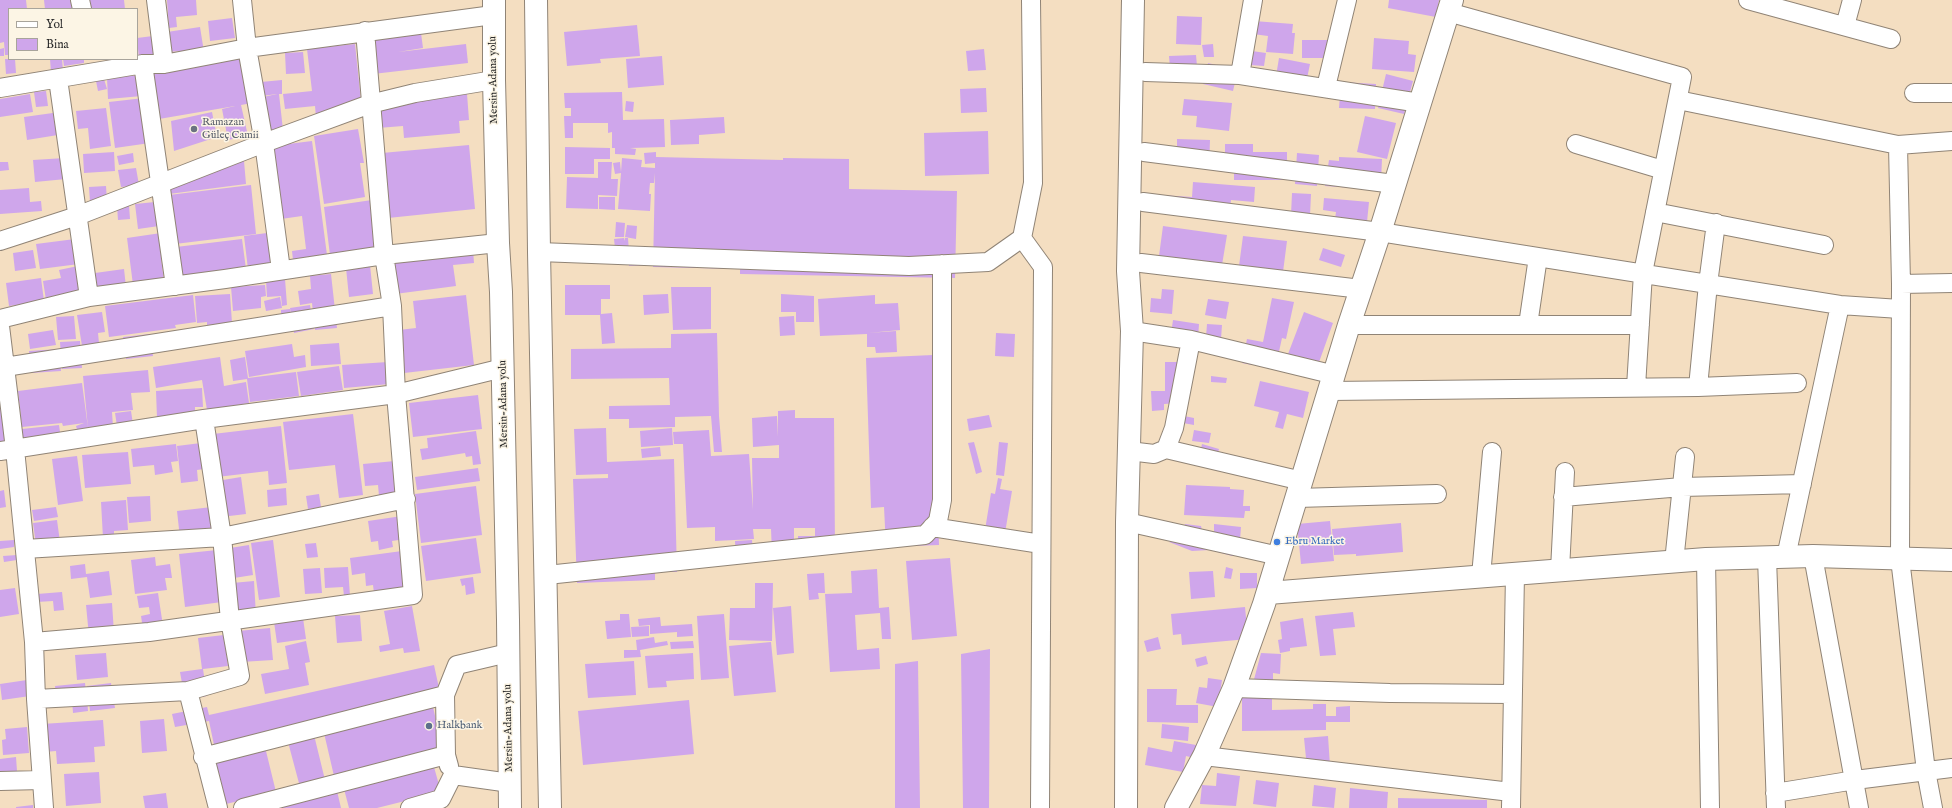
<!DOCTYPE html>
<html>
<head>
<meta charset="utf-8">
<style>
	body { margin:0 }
	#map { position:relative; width:1952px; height:808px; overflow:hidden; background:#f4dec1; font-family:"IM FELL English",serif }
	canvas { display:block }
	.legend { position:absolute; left:8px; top:8px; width:130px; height:52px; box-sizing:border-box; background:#fcf5e5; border:1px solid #a8a49b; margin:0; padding:5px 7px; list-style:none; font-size:12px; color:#2b2b2b }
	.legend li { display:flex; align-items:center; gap:8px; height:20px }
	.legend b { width:20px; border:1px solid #a8a49b }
</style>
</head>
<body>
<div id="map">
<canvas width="1952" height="808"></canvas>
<ul class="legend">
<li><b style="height:5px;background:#fff"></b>Yol</li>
<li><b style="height:11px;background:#cfa6eb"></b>Bina</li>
</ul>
</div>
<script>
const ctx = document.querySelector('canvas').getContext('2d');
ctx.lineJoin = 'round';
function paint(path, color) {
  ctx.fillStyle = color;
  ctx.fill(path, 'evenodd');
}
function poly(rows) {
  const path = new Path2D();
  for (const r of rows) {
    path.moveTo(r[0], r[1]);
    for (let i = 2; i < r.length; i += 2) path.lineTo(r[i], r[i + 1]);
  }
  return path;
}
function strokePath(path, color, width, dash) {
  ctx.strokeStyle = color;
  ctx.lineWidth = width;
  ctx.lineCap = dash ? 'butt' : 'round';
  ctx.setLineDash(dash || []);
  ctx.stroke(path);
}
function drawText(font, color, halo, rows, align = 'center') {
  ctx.font = font + ' "IM FELL English",serif';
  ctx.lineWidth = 3;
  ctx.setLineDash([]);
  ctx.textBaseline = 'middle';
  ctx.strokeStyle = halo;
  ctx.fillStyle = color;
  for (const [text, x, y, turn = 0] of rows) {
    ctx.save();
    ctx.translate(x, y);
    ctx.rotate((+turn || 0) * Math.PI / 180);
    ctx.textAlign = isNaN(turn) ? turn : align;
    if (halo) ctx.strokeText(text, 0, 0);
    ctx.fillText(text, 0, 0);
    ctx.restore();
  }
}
const building = poly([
	[0,0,26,0,27,9,9,9,9,55,5,55,4,42,0,43],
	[44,0,73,0,74,9,45,9],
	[86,0,124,0,125,9,88,9],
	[167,0,196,0,197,15,176,17,177,27,169,28],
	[1389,0,1439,0,1436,17,1388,8],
	[1177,16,1202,17,1201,45,1176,44],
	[232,18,235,38,210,41,208,21],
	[1254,21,1293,24,1292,33,1295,33,1293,54,1266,52,1268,36,1253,34],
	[637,25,640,56,600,59,601,63,567,66,564,32],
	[200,27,204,52,180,55,179,51,169,52,167,32],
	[421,33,423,48,398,52,466,44,468,63,373,74,371,40],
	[153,36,156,56,139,59,137,38],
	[1374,38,1409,41,1408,54,1416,55,1414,72,1372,69],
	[1302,40,1335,40,1335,58,1302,58],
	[355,44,361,101,316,117,315,106,285,109,283,94,312,91,307,49],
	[1213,44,1214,57,1204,57,1202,45],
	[4,48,4,56,0,56,0,49],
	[984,49,986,70,968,71,966,51],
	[1252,51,1266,53,1264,66,1250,65],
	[303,52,305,73,286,74,285,53],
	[1196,55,1197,66,1170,68,1169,56],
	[662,56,664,85,628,88,626,59],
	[245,57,252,103,241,105,248,136,228,140,222,109,235,106,159,119,153,73],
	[1279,58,1310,64,1304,93,1276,76],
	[5,59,15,59,16,73,6,74],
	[50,59,62,59,63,71,51,72],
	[63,59,84,59,84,63,64,66],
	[1208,63,1238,70,1233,91,1203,84],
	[1386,74,1413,81,1404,114,1378,108],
	[140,75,142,96,108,99,107,78],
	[104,79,107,89,98,91,96,81],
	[282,80,282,94,279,94,283,130,267,132,263,97,277,94,262,96,261,82],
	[1341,82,1376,84,1375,109,1339,108],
	[986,88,987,112,961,113,960,89],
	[46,91,48,106,36,107,34,92],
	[622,92,623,120,664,119,665,147,630,148,636,149,635,155,615,154,615,148,612,148,612,132,608,133,608,123,573,123,573,138,565,138,564,116,571,116,571,108,565,108,564,93],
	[30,94,33,112,0,117,0,99],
	[467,94,469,120,459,121,460,133,404,138,403,126,378,128,376,101],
	[144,98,150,143,115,148,109,102],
	[1184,99,1232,103,1229,131,1196,127,1197,116,1182,115],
	[626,101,634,102,633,112,625,111],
	[106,108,111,146,90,149,88,128,78,129,76,111],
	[60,112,64,134,27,140,24,117],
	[212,112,217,137,174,151,171,121],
	[1365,116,1396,123,1387,159,1357,152],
	[724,117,725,133,699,135,699,144,671,145,670,120],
	[358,129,364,163,360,163,365,197,324,204,314,136],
	[988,131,989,174,925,176,924,133],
	[1177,139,1210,140,1209,168,1194,168,1195,151,1177,156],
	[312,141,327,255,293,260,292,251,306,249,302,216,274,220,264,147],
	[1225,144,1253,144,1253,152,1287,152,1287,180,1234,180,1234,170,1225,170],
	[469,145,475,209,388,218,382,153],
	[565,147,610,148,610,159,594,159,594,174,565,174],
	[114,152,115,171,84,173,83,154],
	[656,152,656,157,783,160,783,158,849,159,849,189,957,191,955,278,740,274,740,269,653,267,655,173,654,183,650,183,649,194,651,194,650,211,618,209,621,173,615,174,613,163,620,162,621,172,622,158,642,160,641,167,655,168,655,163,645,164,644,153],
	[133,153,134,162,119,165,117,156],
	[1297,153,1319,155,1317,186,1295,184],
	[1339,157,1382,159,1381,181,1355,188,1325,186,1329,160,1339,161],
	[65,158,66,179,35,182,33,160],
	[244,161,246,184,169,194,168,188],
	[0,162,8,162,9,170,0,171],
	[598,162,612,162,611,179,618,179,617,196,598,195,598,209,566,208,567,177,598,178],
	[136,168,139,185,121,187,118,170],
	[1193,182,1255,187,1254,202,1231,200,1230,209,1159,204,1160,195,1192,197],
	[251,185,256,234,175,244,169,195],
	[106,186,107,201,90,202,89,187],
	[29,188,30,202,41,201,42,211,0,214,0,190],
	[1292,193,1311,194,1310,216,1291,215],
	[599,197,615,197,615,210,599,209],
	[1324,198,1369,202,1367,222,1335,219,1336,212,1323,210],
	[372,200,378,249,330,255,324,207],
	[155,202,159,226,138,229,135,204],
	[129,205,130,219,118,220,117,206],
	[616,222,625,223,624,237,615,237],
	[627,225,637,226,636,239,625,237],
	[1163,226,1227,235,1222,265,1166,265,1167,257,1159,256],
	[161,233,164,258,161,258,164,281,133,285,127,238],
	[267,233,272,266,248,269,244,236],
	[1243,236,1287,241,1283,272,1239,266],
	[624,238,625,241,625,238,628,238,629,252,646,251,647,265,629,266,628,256,616,257,614,239],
	[75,239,79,264,40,269,36,244],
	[242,239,246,269,180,277,176,247],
	[1323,248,1345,255,1341,267,1319,260],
	[33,250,36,268,15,271,13,253],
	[473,250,474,263,453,265,456,286,395,294,392,260],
	[370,265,373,294,349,297,346,268],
	[78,266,83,294,46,300,43,281,61,278,59,270],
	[124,269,126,287,98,291,95,273],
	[331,274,337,328,315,330,312,303,300,305,298,291,311,289,310,276],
	[41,278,44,301,9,306,6,283],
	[285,279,287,305,282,306,281,296,267,297,266,280],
	[265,285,266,296,261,297,261,308,233,311,231,287],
	[565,285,610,285,610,299,601,299,601,314,612,313,615,343,602,344,600,315,565,315],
	[671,287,711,287,711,329,673,330],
	[1162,289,1174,290,1172,314,1150,312,1151,298,1161,299],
	[230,294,232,323,207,325,207,322,197,323,195,296],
	[668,294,669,313,644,315,643,295],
	[781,294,814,296,814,322,796,322,796,312,781,312],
	[193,295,196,322,175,325,176,328,109,337,105,306],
	[466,295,474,365,404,373,399,330,416,328,413,301],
	[875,295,875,304,898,303,900,330,868,333,896,331,897,352,876,353,875,347,867,347,867,334,820,336,818,299],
	[280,297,282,308,266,311,264,301],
	[1272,298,1294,302,1286,339,1282,338,1278,356,1265,353,1266,349,1256,346,1252,365,1242,363,1247,339,1263,342],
	[1208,299,1229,302,1226,319,1205,315],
	[310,305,314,329,294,333,290,308],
	[290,309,291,321,281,321,281,310],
	[102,312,105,332,98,333,99,343,82,346,77,315],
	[1304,312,1333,323,1318,365,1288,354],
	[74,316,76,339,58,340,56,317],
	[794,316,795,335,780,336,779,317],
	[1173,320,1199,324,1198,338,1171,334],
	[1207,324,1222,325,1221,339,1206,337],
	[53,330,56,345,30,349,28,334],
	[717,333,719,416,722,452,714,452,711,416,675,417,675,427,629,428,629,419,609,419,609,406,670,405,669,378,571,379,571,349,671,348,671,334],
	[996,333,1015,334,1014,357,995,356],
	[150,334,153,356,126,359,123,337],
	[80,341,82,368,62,369,60,342],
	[339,343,341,364,311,366,310,345],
	[292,344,294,357,305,355,306,367,249,377,245,351],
	[59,349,61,371,31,373,29,351],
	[933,355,939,545,886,547,884,507,871,508,866,358],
	[220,357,224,386,246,382,249,403,207,410,202,380,156,388,153,367],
	[245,357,248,378,296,372,299,396,250,402,247,379,233,381,230,360],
	[388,362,390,384,344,388,342,365],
	[1165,362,1179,362,1180,403,1164,404,1164,410,1152,411,1151,391,1165,391],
	[339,366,343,390,301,396,297,372],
	[148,370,150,392,131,393,133,410,112,412,113,427,79,436,76,426,84,423,63,426,62,423,22,427,18,391,82,383,88,428,83,376],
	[1211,376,1227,378,1226,383,1211,382],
	[1260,381,1309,392,1303,418,1287,414,1283,429,1275,427,1279,412,1254,406],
	[202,388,203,407,195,407,195,416,157,418,156,391],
	[478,395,482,429,413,437,409,403],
	[2,399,5,444,0,445,0,400],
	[795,410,795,418,834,418,835,550,798,551,798,536,815,536,815,528,794,528,794,553,772,553,771,529,753,529,754,539,715,541,715,527,687,528,683,444,674,444,673,432,709,430,711,456,749,454,753,510,752,458,779,458,779,445,753,447,752,418,777,416,778,437,778,411],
	[131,411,133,424,117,426,115,413],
	[353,414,363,495,339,498,335,465,289,470,283,422],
	[989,415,992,427,969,431,967,419],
	[1184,416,1194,418,1194,425,1183,423],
	[59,425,61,439,24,444,22,429],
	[281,426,287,483,269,485,268,471,217,477,213,434],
	[606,428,607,462,674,459,677,572,655,572,655,580,577,583,573,479,608,478,608,474,576,475,574,429],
	[672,428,673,445,641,447,640,431],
	[1194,430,1211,433,1209,443,1192,441],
	[476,431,481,464,473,465,472,456,466,457,465,453,422,460,420,449,428,448,427,438],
	[974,442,982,472,976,474,968,443],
	[999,442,1008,443,1004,476,996,475],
	[201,443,204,469,197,470,198,481,181,483,177,446],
	[176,444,178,461,171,462,173,472,155,475,154,465,133,467,131,449],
	[1202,444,1219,449,1214,468,1200,453],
	[660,447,661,456,642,458,641,449],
	[128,452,131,484,85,488,82,455],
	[77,456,83,501,58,505,52,459],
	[395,461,398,494,379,496,378,485,365,486,363,464],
	[478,468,480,481,417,490,415,477],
	[241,477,246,514,221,517,217,481],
	[998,478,1002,479,1000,489,1012,491,1005,533,985,530,991,493,995,494],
	[1186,485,1230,487,1230,489,1244,490,1243,506,1250,506,1250,511,1245,511,1244,518,1184,515],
	[476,486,482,535,421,543,415,494],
	[286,488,287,505,268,507,267,490],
	[4,490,6,507,0,508,0,491],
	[319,494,321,507,308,509,306,496],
	[150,496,151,521,129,523,127,497],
	[126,500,128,530,114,531,114,538,103,538,101,502],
	[56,507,58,517,34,521,32,510],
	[212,507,216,534,180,538,177,511],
	[402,516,405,539,392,541,393,547,379,550,378,541,371,542,368,521],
	[57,520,60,542,36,545,33,523],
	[1330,521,1334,561,1301,564,1297,524],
	[1401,523,1403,552,1356,556,1356,554,1334,555,1332,529],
	[1185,524,1201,526,1203,535,1214,532,1214,524,1241,527,1240,540,1247,554,1232,556,1200,547,1209,550,1192,551,1169,542,1183,539,1182,532],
	[476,538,481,573,426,581,421,546],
	[14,540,14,547,0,549,0,541],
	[273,540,280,597,259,600,251,543],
	[752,540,754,562,736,563,735,541],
	[316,543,318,557,307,558,305,544],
	[249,545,253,575,234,578,230,548],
	[217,550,229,601,185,607,179,554],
	[402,551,407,589,374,593,373,585,366,586,365,573,352,575,350,558],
	[17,555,17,560,4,562,3,556],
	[155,557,156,566,170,564,172,578,165,578,167,590,135,594,131,560],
	[950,558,957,636,912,640,906,561],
	[85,564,86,574,109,571,112,595,90,598,87,577,71,579,70,566],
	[348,567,350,596,344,596,343,587,325,588,324,568],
	[1226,567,1233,569,1231,579,1224,578],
	[320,568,322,593,305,594,303,569],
	[877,569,879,608,889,607,891,639,882,639,880,613,855,615,857,650,879,648,880,669,830,672,825,594,852,593,851,571],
	[1213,571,1215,597,1191,599,1189,572],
	[824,573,825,593,818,593,819,599,809,600,807,574],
	[1240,573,1257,573,1257,588,1240,589],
	[473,577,475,593,466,595,465,585,462,586,460,579],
	[254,581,256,616,234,618,232,583],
	[755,583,773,583,772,641,729,640,730,608,755,608],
	[15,588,19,614,0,617,0,590],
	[62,592,64,610,54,611,53,601,37,602,37,594],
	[158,593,163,626,143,629,141,616,150,614,149,607,139,608,137,596],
	[112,603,114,633,89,636,86,605],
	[412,606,420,651,404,653,403,648,380,652,379,646,390,644,384,611],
	[791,606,794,653,777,655,773,608],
	[1245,607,1248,639,1182,645,1181,634,1173,635,1171,614],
	[1353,612,1355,627,1333,629,1336,655,1320,656,1315,616],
	[620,614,629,614,631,637,607,639,605,621,620,620],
	[724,614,729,678,701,680,697,616],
	[360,615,362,641,337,643,335,616],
	[660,617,661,626,692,624,693,636,677,637,677,632,650,634,650,625,639,626,638,619],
	[303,618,306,639,277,643,274,622],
	[1303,618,1307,646,1290,648,1290,651,1280,653,1278,640,1282,639,1280,622],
	[649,626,649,636,632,637,631,627],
	[270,628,273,660,241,662,238,631],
	[224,635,228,666,203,669,207,696,185,700,180,672,202,669,198,638],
	[654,637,655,643,667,641,668,645,640,650,641,657,624,658,624,650,637,650,636,640],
	[1158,637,1161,649,1147,652,1144,641],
	[306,641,310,662,305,663,309,685,265,694,261,674,289,669,285,646],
	[693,641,694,648,671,649,670,642],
	[771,642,776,692,734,696,729,646],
	[990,649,989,808,963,808,961,654],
	[106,653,108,677,77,680,75,655],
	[693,653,694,679,666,681,667,687,648,688,645,656],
	[1261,653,1281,654,1280,674,1273,673,1273,688,1252,687],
	[1206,656,1208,664,1197,667,1195,659],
	[634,661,636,695,588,698,585,664],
	[918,661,920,808,895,808,895,664],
	[434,665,439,688,382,701,384,708,214,745,209,721,175,727,172,714,207,707,209,715],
	[1208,678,1222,680,1218,707,1196,703,1199,687,1207,688],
	[27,680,30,696,2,700,0,684],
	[85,683,86,693,56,696,55,686],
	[111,683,115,708,90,711,87,686],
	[1147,689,1177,689,1176,705,1198,705,1198,723,1147,722],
	[1242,696,1272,696,1272,710,1313,709,1313,704,1326,704,1326,716,1336,716,1336,707,1350,706,1350,722,1326,722,1326,730,1242,731],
	[87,698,88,711,73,713,72,699],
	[689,700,694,754,583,765,578,711],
	[433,707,443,751,334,776,324,733],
	[164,719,167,751,142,753,140,721],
	[103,720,105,746,94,747,95,762,57,764,56,751,44,752,42,724],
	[1162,724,1189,727,1188,741,1161,738],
	[27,727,29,753,3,755,2,740,6,739,5,729],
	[314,735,325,780,300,787,288,742],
	[1328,736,1330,766,1307,768,1304,738],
	[1174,741,1196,745,1194,758,1186,756,1183,772,1145,765,1148,747,1172,752],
	[265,747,276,792,226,804,215,759],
	[16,757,18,785,0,787,0,759],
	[434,767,441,792,377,808,349,808,344,789],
	[99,772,101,803,66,806,64,774],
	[1217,773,1240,776,1236,806,1200,804,1202,785,1216,786],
	[1256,780,1279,783,1276,807,1253,804],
	[1314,785,1336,788,1334,808,1312,806],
	[1350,788,1388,792,1387,808,1349,808],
	[337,791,341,808,264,808],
	[166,793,168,808,145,808,143,796],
	[1398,798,1487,800,1487,808,1398,808],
	[33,805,33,808,16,808,16,807]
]);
const minor = poly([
	[80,0,82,9],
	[156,0,164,64],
	[242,0,247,48,264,143,281,270],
	[1748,0,1891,39],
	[1448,12,1682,77,1643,273,1636,387],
	[1845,26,1852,0],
	[365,31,384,255,392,306],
	[143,64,175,286],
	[1145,72,1240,75,1420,103],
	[1240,75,1253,0],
	[58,79,89,297],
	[1326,87,1347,0],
	[0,88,143,64,164,64,247,48,493,15],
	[1914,93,1952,93],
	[1678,100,1898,145,1952,141],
	[1576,144,1663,170],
	[1898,145,1901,284,1900,559,1926,771,1933,808],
	[1144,152,1394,184],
	[1143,202,1380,232,1840,305,1900,309],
	[1655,212,1824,245],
	[1022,238,1043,267,1040,808],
	[0,241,77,216,264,143,370,104,415,93,494,80],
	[539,252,909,266,988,262,1022,238,1033,183,1031,0],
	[1141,263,1361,289],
	[1901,284,1952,283],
	[0,319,89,297,225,279,384,255,498,243],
	[1349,325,1640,325],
	[1528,325,1538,257],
	[0,326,15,449,34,642,36,699,44,808],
	[1132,331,1191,340,1335,375],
	[5,367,392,306,396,394,413,595,149,632,34,642],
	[1698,387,1708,284,1716,223],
	[1330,391,1698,387,1797,383],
	[1166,449,1174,428,1191,340],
	[0,451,204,419,396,394,503,368],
	[1129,451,1154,454,1166,449,1302,481],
	[1563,497,1682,487,1802,484],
	[1297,498,1437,494],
	[1127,522,1279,556],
	[932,527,1041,544],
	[25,549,222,537,406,499],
	[1813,556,1859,808],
	[1786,557,1840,305],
	[1767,558,1776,808],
	[1706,559,1710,808],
	[1674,562,1685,457],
	[1560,570,1565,472],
	[547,575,925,535,938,521,942,500,942,264],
	[1481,576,1492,452],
	[1234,688,1390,693,1512,694],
	[188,691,218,808],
	[445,695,446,755,449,766],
	[36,699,188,691,240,676,230,620,222,537,204,419],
	[1204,756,1511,792],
	[203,757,445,695,457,665,508,653],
	[0,781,42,780],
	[1775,793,1855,780,1952,768],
	[243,808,446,755],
	[410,808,441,799,453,775,510,783],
	[1511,808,1515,573]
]);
const major = poly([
	[1268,593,1706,559,1813,556,1952,560],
	[1126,808,1127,522,1132,331,1128,271,1133,0],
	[1176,808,1204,756,1234,688,1264,604,1349,325,1380,232,1452,0]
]);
const highway = poly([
	[494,0,494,80,498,243,501,292,508,620,510,808],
	[536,0,539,252,550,808]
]);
const markers = [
	[194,129,4,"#6b7280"],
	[1277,542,4,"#3f7fe0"],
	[429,726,4,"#5c6f8a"]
];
const streetNames = [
	["Mersin-Adana yolu",494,80,-91],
	["Mersin-Adana yolu",504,404,-91],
	["Mersin-Adana yolu",509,728,-91]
];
const worshipNames = [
	["Ramazan",202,123],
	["Güleç Camii",202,136]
];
const shopNames = [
	["Ebru Market",1285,542]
];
const serviceNames = [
	["Halkbank",437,726]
];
paint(building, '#cfa6eb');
strokePath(minor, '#908476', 20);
strokePath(major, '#908476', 24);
strokePath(highway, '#908476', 24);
strokePath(minor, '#fff', 18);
strokePath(major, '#fff', 22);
strokePath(highway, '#fff', 22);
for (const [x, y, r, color] of markers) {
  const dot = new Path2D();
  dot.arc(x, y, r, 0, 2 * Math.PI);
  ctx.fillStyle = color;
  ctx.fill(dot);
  strokePath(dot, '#fcf5e5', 1.5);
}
drawText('11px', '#2b2b2b', '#fcf5e5', streetNames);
drawText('11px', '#5b616d', '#fcf5e5', worshipNames, 'left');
drawText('11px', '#366cbe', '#fcf5e5', shopNames, 'left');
drawText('11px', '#4e5e75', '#fcf5e5', serviceNames, 'left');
</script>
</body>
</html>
